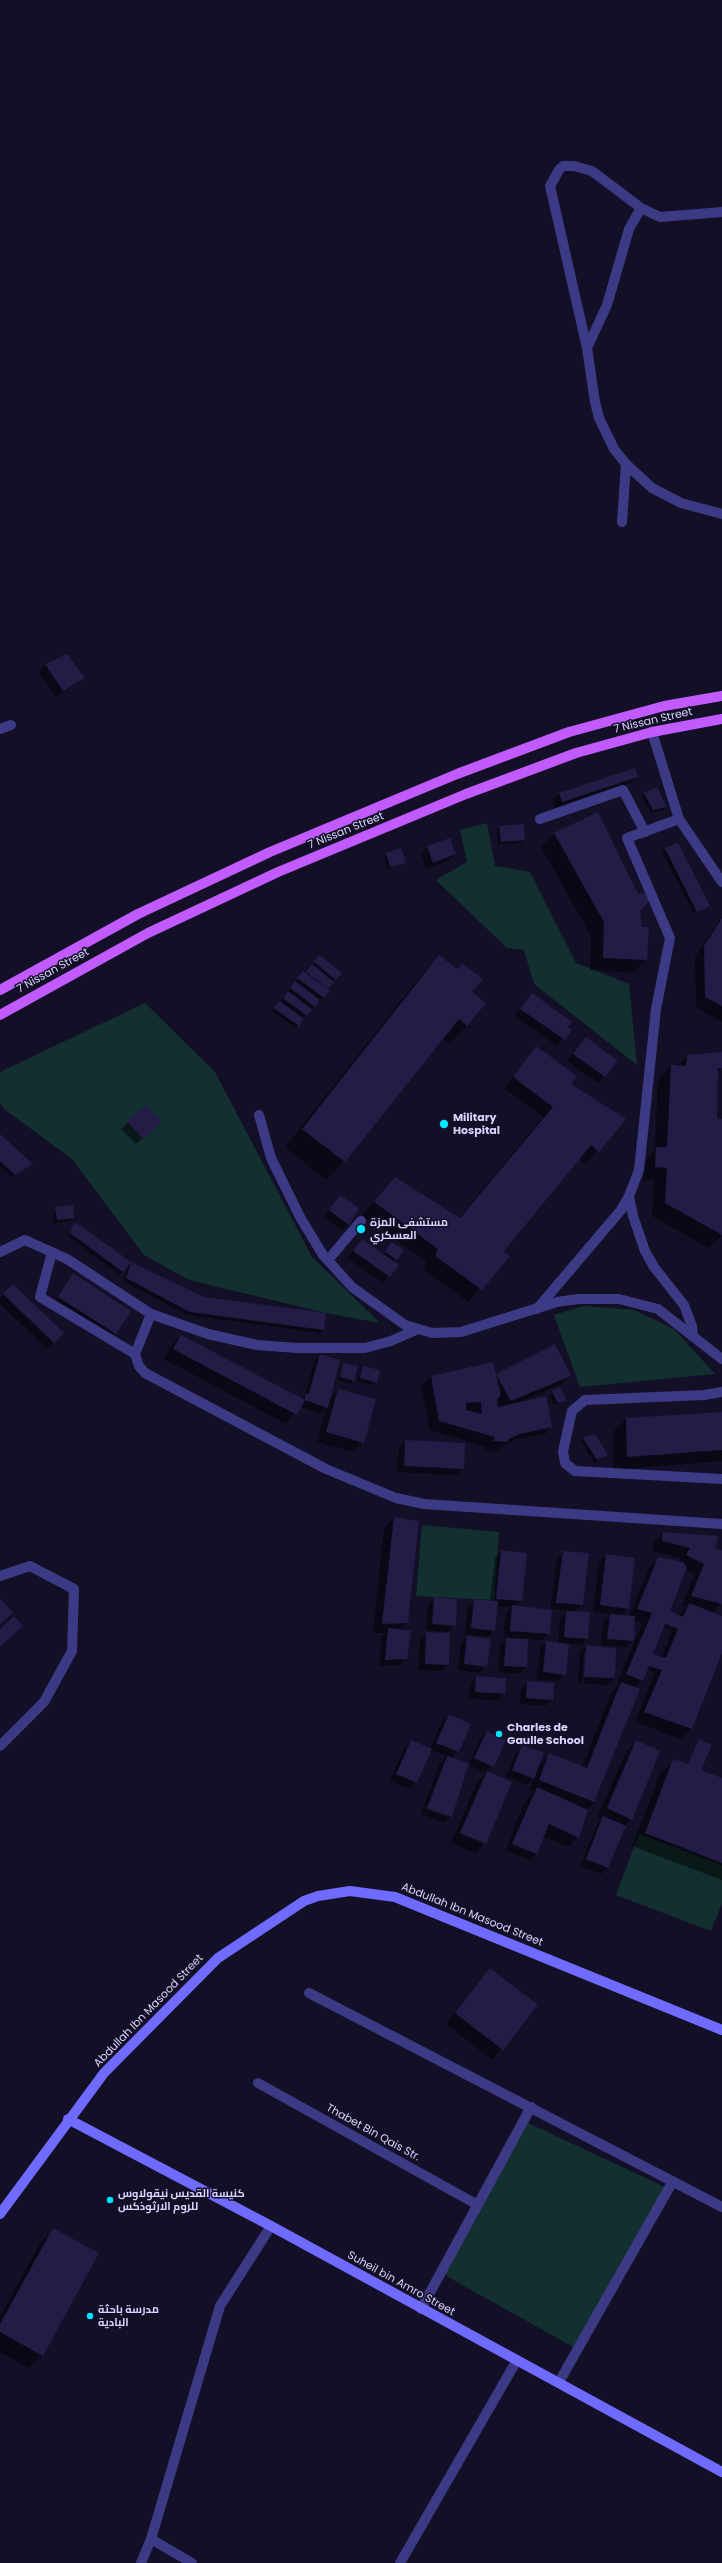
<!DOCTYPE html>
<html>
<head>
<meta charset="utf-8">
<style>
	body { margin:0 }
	canvas { display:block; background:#130f26 }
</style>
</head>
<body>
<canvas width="722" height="2563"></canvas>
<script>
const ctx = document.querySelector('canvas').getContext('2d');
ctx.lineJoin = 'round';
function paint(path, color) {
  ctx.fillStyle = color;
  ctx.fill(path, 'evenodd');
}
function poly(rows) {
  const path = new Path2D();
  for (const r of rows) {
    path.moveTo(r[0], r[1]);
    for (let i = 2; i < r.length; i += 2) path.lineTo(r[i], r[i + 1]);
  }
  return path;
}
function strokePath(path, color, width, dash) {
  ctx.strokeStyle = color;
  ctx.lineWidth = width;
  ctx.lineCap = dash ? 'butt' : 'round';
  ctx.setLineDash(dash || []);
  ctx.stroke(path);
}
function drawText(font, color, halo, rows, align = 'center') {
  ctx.font = font + ' Poppins,Cairo,sans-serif';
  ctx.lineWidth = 3;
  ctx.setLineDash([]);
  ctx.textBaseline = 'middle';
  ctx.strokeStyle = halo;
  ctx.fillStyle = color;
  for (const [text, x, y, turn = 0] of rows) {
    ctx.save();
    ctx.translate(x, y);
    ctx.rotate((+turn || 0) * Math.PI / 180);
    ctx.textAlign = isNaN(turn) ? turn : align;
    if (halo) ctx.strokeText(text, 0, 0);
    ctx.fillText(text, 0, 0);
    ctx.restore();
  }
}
const green = poly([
	[487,823,495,866,530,872,576,963,629,984,637,1065,534,984,524,950,507,948,436,880,467,862,460,830],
	[145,1003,215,1072,312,1257,380,1323,326,1313,189,1280,144,1255,72,1159,4,1109,0,1102,0,1073,2,1071],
	[584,1306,634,1310,674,1329,715,1374,580,1387,554,1315],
	[422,1525,499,1532,494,1600,416,1596],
	[639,1834,722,1865,722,1903,711,1931,616,1895],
	[524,2121,667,2188,582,2352,441,2273]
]);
const shadow = poly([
	[67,655,84,678,56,697,39,672,45,665],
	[635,769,637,777,631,783,555,808,552,800,559,794],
	[645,794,666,807,663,810,650,812,642,797],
	[597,813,639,911,646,960,633,973,590,970,591,936,541,847,554,834],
	[500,827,524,840,521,843,498,845,497,830],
	[450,839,455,854,448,861,426,869,421,854,427,847],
	[678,844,709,905,694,914,662,852],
	[387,854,405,862,387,869,384,857],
	[722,917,722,1022,696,1007,695,957],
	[440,956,471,992,467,1026,449,1044,442,1038,344,1162,326,1180,285,1147,422,974],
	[316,960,340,973,326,990,324,998,319,1000,295,1028,272,1011,300,976,305,974],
	[532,994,571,1030,557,1046,514,1016],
	[586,1038,616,1061,598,1083,567,1061],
	[536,1048,566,1088,624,1120,585,1164,579,1159,502,1251,509,1256,468,1302,423,1269,426,1262,362,1215,396,1178,459,1218,543,1117,504,1088],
	[722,1053,722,1067,717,1072,716,1120,722,1120,722,1235,709,1248,652,1216,654,1181,643,1180,644,1161,655,1150,658,1079,671,1066,677,1066,687,1056],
	[128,1122,154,1129,136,1144,121,1129],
	[0,1135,32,1164,12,1177,0,1167],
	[340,1196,348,1224,342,1231,324,1217],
	[72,1206,73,1218,70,1221,54,1223,53,1211,56,1208],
	[74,1224,130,1263,203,1298,325,1314,323,1330,320,1333,187,1315,123,1281,129,1264,119,1275,68,1236],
	[362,1240,383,1255,388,1247,396,1259,393,1262,397,1265,383,1283,347,1258],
	[70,1278,115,1333,112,1336,56,1300],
	[13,1285,63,1333,47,1349,0,1304,0,1298],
	[181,1336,301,1399,305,1395,314,1362,321,1355,330,1399,338,1390,363,1442,353,1452,317,1442,326,1409,321,1414,300,1407,286,1424,164,1359,171,1346],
	[555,1346,570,1375,560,1385,520,1402,551,1427,545,1434,513,1440,496,1452,484,1450,486,1447,430,1430,421,1386,431,1376,495,1375],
	[344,1364,357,1366,353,1381,350,1384,338,1380,341,1367],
	[363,1367,376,1382,373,1385,357,1381],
	[560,1388,566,1400,554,1404,549,1395],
	[722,1413,722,1461,614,1470,613,1432,626,1419],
	[584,1438,607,1455,594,1463,581,1441],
	[405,1441,463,1469,456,1475,397,1472,399,1447],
	[394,1518,407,1623,399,1631,406,1659,400,1665,379,1666,382,1636,386,1633,373,1633,384,1528],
	[663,1533,713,1550,722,1551,722,1602,712,1613,722,1617,722,1650,691,1729,681,1739,635,1722,655,1672,646,1669,642,1680,634,1688,594,1802,586,1810,578,1837,568,1847,543,1836,536,1854,530,1860,506,1851,515,1824,527,1798,534,1792,529,1790,535,1777,527,1785,506,1777,516,1753,522,1746,538,1766,550,1754,582,1767,611,1693,619,1685,617,1684,642,1623,634,1621,633,1641,626,1647,601,1645,603,1622,611,1614,593,1612,599,1562,606,1555,628,1608,620,1616,629,1616,649,1568,659,1558,678,1562,681,1558,652,1551,653,1543],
	[685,1569,695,1574,682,1606,686,1607,678,1616,667,1616],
	[663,1627,672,1631,661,1658,652,1654],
	[502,1551,521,1601,515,1607,550,1610,557,1559,563,1552,582,1605,574,1612,588,1638,581,1645,568,1644,565,1674,558,1681,537,1679,540,1649,546,1642,558,1644,560,1618,567,1611,551,1609,549,1634,542,1640,527,1639,526,1667,519,1674,498,1672,500,1646,508,1638,503,1637,506,1613,512,1607,497,1606,494,1630,488,1637,465,1634,468,1606,475,1600,490,1601,495,1558],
	[434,1598,455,1625,448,1632,426,1630,428,1605],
	[427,1633,448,1664,441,1671,418,1670,420,1640],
	[468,1637,486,1667,480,1673,458,1670,461,1643],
	[586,1646,614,1678,607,1685,578,1683,580,1652],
	[584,1652,586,1652,584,1682,582,1682],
	[477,1677,505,1679,504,1694,497,1701,469,1698,470,1683],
	[528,1682,552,1700,545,1706,520,1704,521,1689],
	[449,1715,458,1751,451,1758,469,1764,480,1739,487,1732,493,1766,487,1772,485,1843,475,1853,451,1843,477,1782,486,1773,467,1764,451,1816,444,1823,421,1814,423,1808,448,1817,448,1815,424,1806,440,1763,447,1756,431,1750,416,1782,410,1789,390,1781,404,1748,411,1741,430,1749,442,1722],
	[699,1740,699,1770,722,1779,722,1880,632,1846,660,1774,673,1761,687,1766],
	[636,1742,631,1819,625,1826,608,1868,601,1874,580,1866,597,1824,601,1820,597,1818,626,1752],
	[490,1969,537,2005,492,2060,446,2024],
	[54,2229,42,2355,29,2368,0,2352,0,2316,41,2242]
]);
const building = poly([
	[67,654,85,678,63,691,45,664],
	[635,768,638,777,562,802,559,793],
	[657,787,667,807,653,810,644,793],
	[598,812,638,894,645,893,649,902,640,910,642,927,649,927,647,960,603,958,604,922,554,833],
	[524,824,525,840,501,842,499,826],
	[450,838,456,854,433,863,427,846],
	[678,843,710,906,697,912,665,848],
	[401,848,406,863,390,867,386,853],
	[722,918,722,1006,705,997,704,946],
	[319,955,342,973,336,980,314,962],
	[439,955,457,969,462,963,483,979,472,992,486,1003,467,1026,459,1019,345,1162,302,1129],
	[312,964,334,982,328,989,306,972],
	[303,971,330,991,324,998,297,978],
	[295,981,320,1000,315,1007,290,988],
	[288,991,312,1009,307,1016,283,998],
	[532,993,572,1022,568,1027,572,1030,565,1040,520,1009],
	[280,1001,304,1019,299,1026,274,1008],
	[586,1037,618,1061,605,1077,573,1054],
	[536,1046,577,1076,571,1084,626,1119,599,1152,591,1145,504,1251,510,1256,482,1290,435,1256,438,1249,374,1202,395,1177,460,1218,553,1107,513,1077],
	[722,1052,722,1068,718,1068,717,1119,722,1119,722,1235,665,1203,667,1168,655,1167,656,1147,667,1147,671,1065,686,1066,687,1055],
	[146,1105,162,1122,143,1139,127,1121],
	[0,1134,33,1164,15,1175,0,1161],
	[340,1195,359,1208,349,1225,329,1210],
	[73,1205,74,1218,57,1220,55,1207],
	[74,1223,81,1226,131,1262,123,1272,70,1233],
	[362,1239,399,1265,390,1277,353,1251],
	[391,1242,404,1250,397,1260,385,1252],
	[131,1262,204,1297,326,1313,324,1330,190,1312,126,1278],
	[73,1273,131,1311,116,1334,58,1297],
	[13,1284,64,1333,54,1343,3,1294],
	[181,1335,305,1400,297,1415,173,1349],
	[555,1344,571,1376,511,1401,496,1374],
	[320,1354,340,1360,328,1408,305,1400,305,1394,309,1393],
	[493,1362,501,1395,497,1400,498,1407,546,1396,552,1427,520,1434,509,1439,507,1442,493,1441,495,1437,439,1421,431,1376],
	[481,1402,482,1414,466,1410,466,1403],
	[343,1363,358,1366,354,1381,340,1377],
	[363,1366,380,1370,377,1383,360,1378],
	[560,1387,567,1401,557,1402,552,1391],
	[338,1389,376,1399,364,1443,326,1432],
	[722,1412,722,1450,627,1457,626,1418],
	[595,1434,608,1455,597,1460,583,1438],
	[405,1440,465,1443,464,1469,404,1466],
	[394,1517,419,1521,408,1623,382,1624],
	[663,1532,718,1536,715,1549,722,1550,722,1604,691,1596,704,1564,686,1555,690,1548,662,1541],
	[501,1550,527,1553,522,1601,496,1599],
	[563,1551,589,1553,583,1605,556,1603],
	[606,1554,635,1558,629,1609,600,1605],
	[658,1557,683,1562,687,1567,670,1611,683,1617,689,1603,722,1616,722,1653,692,1729,644,1712,662,1670,649,1666,643,1681,626,1674,652,1613,637,1609],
	[665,1624,678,1629,666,1658,653,1654],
	[434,1597,457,1599,456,1626,432,1624],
	[0,1598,13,1613,0,1624],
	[474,1599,498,1601,495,1631,471,1628],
	[512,1605,552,1610,550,1634,510,1631],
	[566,1611,590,1612,588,1639,564,1637],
	[610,1614,635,1616,634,1641,607,1639],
	[14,1616,23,1626,0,1647,0,1629],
	[388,1628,411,1631,407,1659,385,1660],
	[426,1632,450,1633,449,1665,425,1664],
	[467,1636,491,1639,487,1667,464,1664],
	[506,1638,528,1639,527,1667,504,1666],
	[546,1641,569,1644,566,1675,543,1672],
	[586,1645,616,1648,615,1678,584,1677],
	[476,1676,506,1678,505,1694,475,1692],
	[527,1681,554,1683,553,1700,526,1698],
	[621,1682,640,1689,594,1802,539,1780,549,1753,587,1768],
	[449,1714,471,1724,459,1752,436,1743],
	[487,1731,506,1740,494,1767,474,1758],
	[699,1739,712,1745,701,1770,722,1778,722,1863,645,1833,673,1759,688,1764],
	[411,1740,432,1749,417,1783,396,1774],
	[636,1740,660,1751,632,1820,607,1808],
	[522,1745,544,1753,534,1779,512,1770],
	[447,1756,469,1763,452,1817,427,1808],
	[487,1771,512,1782,486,1844,460,1833],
	[537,1787,588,1810,579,1838,549,1824,537,1854,512,1844],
	[603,1816,626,1826,608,1868,586,1859],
	[490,1968,538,2005,503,2050,455,2013],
	[53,2228,99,2253,43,2356,0,2332,0,2324]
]);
const lane = poly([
	[722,212,660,217,641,208,592,171,574,166,563,166,559,170,550,186,587,348,595,402,599,418,614,449,626,464,652,488,681,503,722,514],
	[587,348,607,305,629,229,641,208],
	[622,522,626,464],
	[0,729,11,725],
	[540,819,623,790,645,832],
	[0,1252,25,1240,67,1259,151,1314,208,1334,257,1345,297,1348,365,1348,391,1341,418,1329],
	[52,1252,40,1297,135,1354],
	[328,1260,361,1221],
	[151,1314,135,1354,139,1366,145,1373,326,1469,396,1498,424,1504,722,1524],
	[722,1392,704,1395,585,1400,572,1411,563,1451,565,1463,575,1471,722,1479],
	[400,2563,517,2360]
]);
const street = poly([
	[652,732,679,819,722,882],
	[259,1115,271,1158,300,1217,323,1255,352,1287,405,1325,432,1333,461,1332,557,1302,578,1299,619,1299,658,1309,722,1359],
	[629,1196,633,1216,645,1251,654,1267,684,1305,692,1326,693,1337],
	[537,1309,621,1210,629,1196,639,1170,656,1009,670,938,627,838,679,819],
	[0,1576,30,1566,74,1589,72,1651,44,1702,0,1746],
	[309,1993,722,2207],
	[258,2083,476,2204],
	[421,2309,531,2107],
	[559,2382,673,2181],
	[151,2539,192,2563],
	[141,2563,151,2539,220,2306,271,2226]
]);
const secondary = poly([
	[68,2119,271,2226,722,2472],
	[0,2214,104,2073,218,1958,304,1901,318,1896,350,1891,395,1897,722,2030]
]);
const primary = poly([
	[0,990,138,914,270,852,457,774,569,732,664,706,722,696],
	[0,1015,148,933,278,872,466,794,576,753,652,732,722,719]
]);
const markers = [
	[444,1124,5,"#00e5ff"],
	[361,1229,5,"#00e5ff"],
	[499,1734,4,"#00e5ff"],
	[110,2200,4,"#00e5ff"],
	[90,2316,4,"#00e5ff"]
];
const streetNames = [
	["7 Nissan Street",653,721,-13],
	["7 Nissan Street",346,831,-22],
	["7 Nissan Street",53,971,-29],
	["Abdullah Ibn Masood Street",472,1915,22],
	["Abdullah Ibn Masood Street",149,2011,-46],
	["Thabet Bin Qais Str.",373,2133,29],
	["Suheil bin Amro Street",401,2284,29]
];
const poiNames = [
	["Military",453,1118],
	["Hospital",453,1131],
	["مستشفى المزة",370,1223],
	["العسكري",370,1236],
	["Charles de",507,1728],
	["Gaulle School",507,1741],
	["كنيسة القديس نيقولاوس",118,2194],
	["للروم الارثوذكس",118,2207],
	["مدرسة باحثة",98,2310],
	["البادية",98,2323]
];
paint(green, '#12302f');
paint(shadow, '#0007');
paint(building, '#241b47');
strokePath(lane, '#3d3a85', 10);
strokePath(street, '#3d3a85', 10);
strokePath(secondary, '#6f6bff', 10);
strokePath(primary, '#c25bff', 10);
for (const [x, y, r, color] of markers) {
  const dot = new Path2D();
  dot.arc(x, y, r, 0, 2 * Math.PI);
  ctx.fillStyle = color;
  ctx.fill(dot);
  strokePath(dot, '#130f26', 1.5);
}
drawText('11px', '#d9d4ff', '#130f26', streetNames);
drawText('bold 11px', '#d9d4ff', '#130f26', poiNames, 'left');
</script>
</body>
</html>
